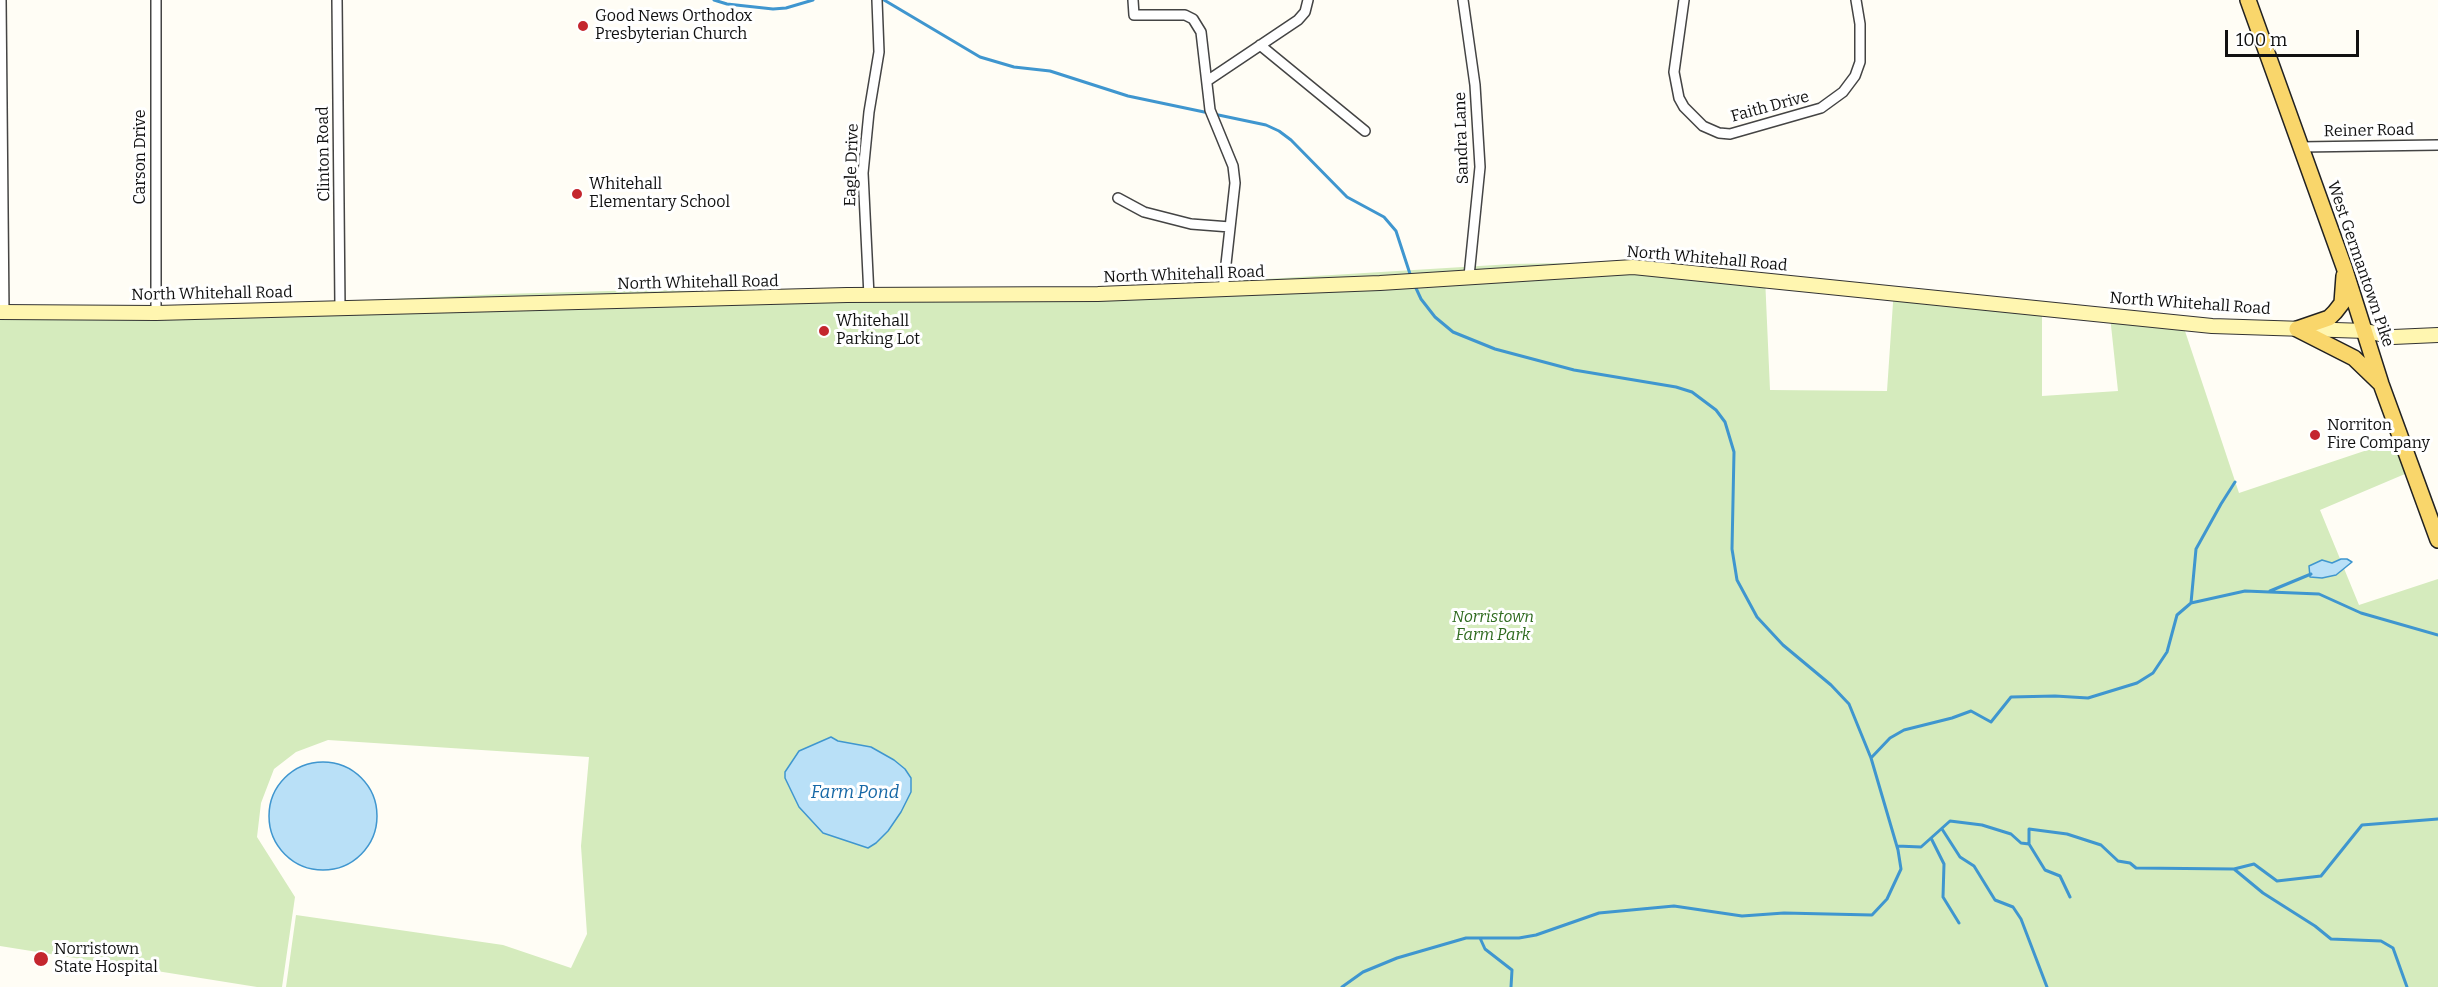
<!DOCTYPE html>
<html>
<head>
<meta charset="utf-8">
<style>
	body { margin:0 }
	#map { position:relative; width:2438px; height:987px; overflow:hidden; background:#fffdf5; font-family:Bitter,serif }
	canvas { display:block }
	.scale { position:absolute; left:2225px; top:30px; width:134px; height:27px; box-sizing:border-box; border:3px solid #111; border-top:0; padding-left:8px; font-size:18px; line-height:21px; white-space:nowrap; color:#111; -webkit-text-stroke:4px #fff; paint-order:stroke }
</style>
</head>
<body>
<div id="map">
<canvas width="2438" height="987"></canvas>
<div class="scale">100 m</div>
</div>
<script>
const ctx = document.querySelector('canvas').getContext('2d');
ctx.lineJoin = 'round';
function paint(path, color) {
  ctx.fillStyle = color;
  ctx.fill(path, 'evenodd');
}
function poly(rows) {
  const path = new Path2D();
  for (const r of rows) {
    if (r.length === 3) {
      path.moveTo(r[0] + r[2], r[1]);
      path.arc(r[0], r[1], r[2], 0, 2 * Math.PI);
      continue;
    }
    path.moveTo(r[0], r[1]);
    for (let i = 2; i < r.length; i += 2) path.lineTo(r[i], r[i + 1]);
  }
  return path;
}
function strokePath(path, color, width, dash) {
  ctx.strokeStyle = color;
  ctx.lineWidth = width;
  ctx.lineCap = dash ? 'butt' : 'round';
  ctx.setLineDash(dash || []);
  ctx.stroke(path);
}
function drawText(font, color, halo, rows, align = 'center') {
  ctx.font = font + ' Bitter,serif';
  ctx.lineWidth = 6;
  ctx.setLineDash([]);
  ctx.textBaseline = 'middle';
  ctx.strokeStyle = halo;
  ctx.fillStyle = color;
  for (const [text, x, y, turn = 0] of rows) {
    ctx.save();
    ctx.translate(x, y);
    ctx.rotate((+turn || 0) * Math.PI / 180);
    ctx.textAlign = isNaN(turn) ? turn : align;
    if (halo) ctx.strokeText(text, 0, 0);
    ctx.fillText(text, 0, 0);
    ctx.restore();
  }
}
const green = poly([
	[1614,262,1765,277,1770,390,1887,391,1894,288,2042,313,2042,396,2118,391,2110,316,2184,328,2239,493,2403,438,2412,471,2320,510,2359,605,2438,579,2438,987,286,987,296,915,503,945,571,968,587,934,581,846,589,757,328,740,296,752,274,769,261,803,257,837,295,897,282,987,257,987,0,946,0,317,502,294,644,290,828,293,1026,290,1201,283,1512,264]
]);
const water = poly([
	[2341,559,2347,559,2352,562,2336,575,2322,578,2310,577,2309,566,2322,560,2332,563,2341,559],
	[831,737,838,741,871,747,894,760,905,769,911,778,911,792,901,812,888,831,876,843,868,848,823,833,799,807,785,778,785,772,799,751,831,737],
	[323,816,54]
]);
const stream = poly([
	[714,0,727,4,773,9,786,8,813,0],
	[884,0,980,57,1014,67,1050,71,1128,96,1266,125,1279,131,1291,140,1347,197,1384,217,1396,231,1411,277],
	[2270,591,2311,574],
	[2191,603,2196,549,2221,504,2235,482],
	[1871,758,1890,738,1904,730,1952,718,1971,711,1991,722,2011,697,2055,696,2088,698,2137,683,2153,673,2167,652,2177,615,2191,603,2245,591,2319,594,2361,613,2438,635],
	[1942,829,1960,857,1974,866,1995,900,2013,907,2021,919,2047,987],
	[1931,838,1944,864,1943,897,1959,923],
	[2029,844,2045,870,2060,876,2070,897],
	[1897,846,1921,847,1950,821,1982,825,2011,834,2021,843,2029,844,2029,829,2067,834,2101,845,2118,861,2130,863,2136,868,2234,869,2263,893,2315,926,2331,939,2381,941,2393,948,2407,987],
	[2234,869,2254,864,2277,881,2321,876,2362,825,2438,819],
	[1480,938,1485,949,1512,970,1511,987],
	[1342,987,1363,972,1397,958,1466,938,1519,938,1536,935,1599,913,1674,906,1742,916,1784,913,1872,915,1887,899,1901,869,1898,850,1871,758,1849,704,1831,685,1783,645,1757,617,1737,580,1732,549,1734,452,1725,422,1716,410,1692,392,1676,387,1574,370,1495,349,1453,332,1435,317,1421,299,1415,286]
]);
const street = poly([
	[1,0,4,312],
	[156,0,156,313],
	[337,0,340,307],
	[1133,0,1134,15,1185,15,1193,19,1201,32,1210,110,1233,166,1235,183,1223,291],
	[1463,0,1475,85,1480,167,1469,276],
	[1684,0,1674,72,1679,98,1684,107,1703,126,1719,133,1730,134,1821,108,1843,92,1855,76,1860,62,1860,24,1856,0],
	[1260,45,1365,131],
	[1207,81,1298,20,1305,12,1308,0],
	[2300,147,2438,145],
	[1118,198,1144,212,1191,224,1230,227],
	[869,296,863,173,869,112,879,52,877,0]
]);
const secondary = poly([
	[0,312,156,313,847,295,1098,294,1380,283,1633,267,2212,326,2366,331,2393,337,2438,335]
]);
const primary = poly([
	[2248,0,2344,267,2381,384,2438,540],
	[2297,329,2354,358,2381,384],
	[2297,329,2329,318,2335,312,2342,303,2344,276]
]);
const markers = [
	[583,26,6,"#c4262e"],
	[577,194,6,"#c4262e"],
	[824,331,6,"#c4262e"],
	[2315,435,6,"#c4262e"],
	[41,959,8,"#c4262e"]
];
const poiNames = [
	["Good News Orthodox",595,17],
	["Presbyterian Church",595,35],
	["Whitehall",589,185],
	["Elementary School",589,203],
	["Whitehall",836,322],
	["Parking Lot",836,340],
	["Norriton",2327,426],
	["Fire Company",2327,444],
	["Norristown",54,950],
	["State Hospital",54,968]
];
const streetNames = [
	["Faith Drive",1770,107,-15],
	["Reiner Road",2369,131,-1],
	["Sandra Lane",1462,138,-92],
	["Clinton Road",324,154,-91],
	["Carson Drive",141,157,-90],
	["Eagle Drive",852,165,-88],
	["North Whitehall Road",1707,259,5],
	["West Germantown Pike",2360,264,71],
	["North Whitehall Road",1184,275,-2],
	["North Whitehall Road",698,283,-1],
	["North Whitehall Road",212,294,-1],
	["North Whitehall Road",2190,304,4]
];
const parkNames = [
	["Norristown",1493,618],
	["Farm Park",1493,636]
];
const waterNames = [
	["Farm Pond",855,793]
];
paint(green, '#d5ebbd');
paint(water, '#b9e0f7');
strokePath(water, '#3f96cf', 1.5);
strokePath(stream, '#3f96cf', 3);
strokePath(street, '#444', 12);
strokePath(secondary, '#333', 16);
strokePath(primary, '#222', 18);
strokePath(street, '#fff', 9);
strokePath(secondary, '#fff6b0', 14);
strokePath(primary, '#f9d66b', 15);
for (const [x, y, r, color] of markers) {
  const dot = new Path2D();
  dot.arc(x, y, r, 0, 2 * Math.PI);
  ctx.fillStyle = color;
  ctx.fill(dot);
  strokePath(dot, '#fff', 2);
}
drawText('16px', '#111', '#fff', poiNames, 'left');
drawText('16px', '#111', '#fff', streetNames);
drawText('italic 16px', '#2f6b1f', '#fff', parkNames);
drawText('italic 18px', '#1768a6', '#fff', waterNames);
</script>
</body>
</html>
